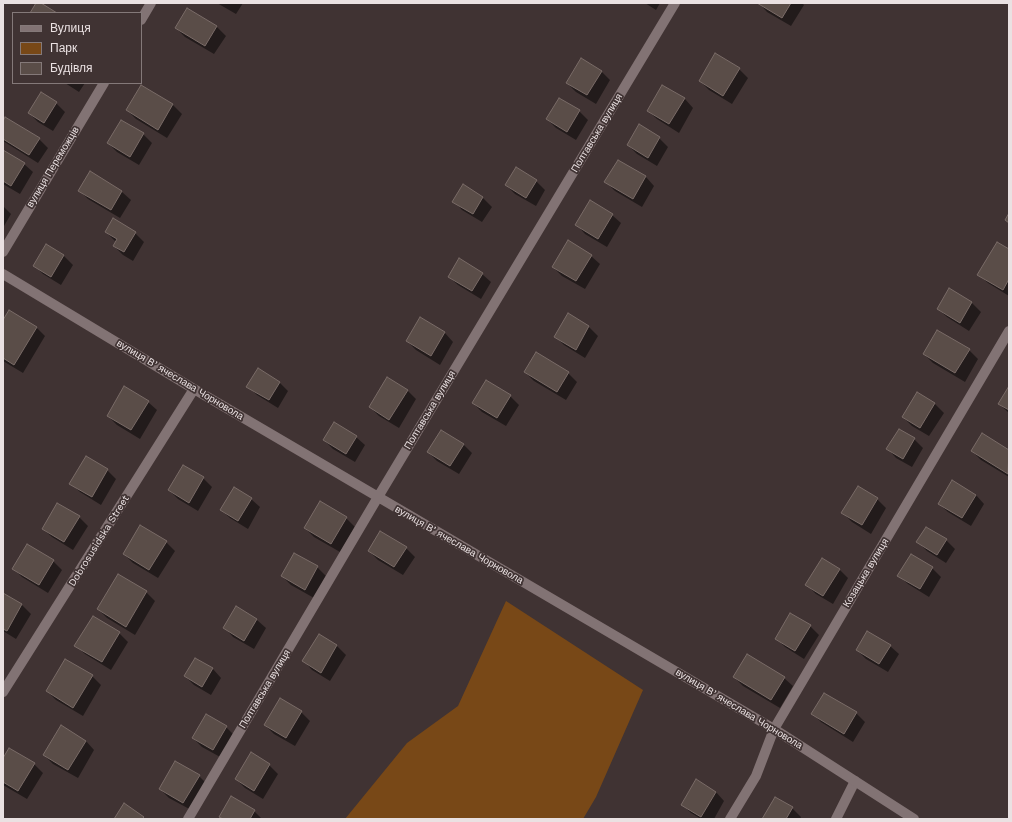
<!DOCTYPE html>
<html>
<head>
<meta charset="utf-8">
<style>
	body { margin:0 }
	#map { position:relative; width:1012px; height:822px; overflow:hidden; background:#403333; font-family:"Work Sans",sans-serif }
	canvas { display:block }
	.frame { position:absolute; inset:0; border:4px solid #eae1e2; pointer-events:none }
	.legend { position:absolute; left:12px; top:12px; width:130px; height:72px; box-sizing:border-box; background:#403333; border:1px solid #847979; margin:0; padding:5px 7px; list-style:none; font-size:12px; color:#eae1e2 }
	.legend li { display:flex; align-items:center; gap:8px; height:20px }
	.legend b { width:20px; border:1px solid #847979 }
</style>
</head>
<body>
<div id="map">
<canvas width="1012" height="822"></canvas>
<div class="frame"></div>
<ul class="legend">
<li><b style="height:5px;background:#827374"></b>Вулиця</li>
<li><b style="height:11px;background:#784817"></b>Парк</li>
<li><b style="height:11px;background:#5a4d48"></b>Будівля</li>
</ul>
</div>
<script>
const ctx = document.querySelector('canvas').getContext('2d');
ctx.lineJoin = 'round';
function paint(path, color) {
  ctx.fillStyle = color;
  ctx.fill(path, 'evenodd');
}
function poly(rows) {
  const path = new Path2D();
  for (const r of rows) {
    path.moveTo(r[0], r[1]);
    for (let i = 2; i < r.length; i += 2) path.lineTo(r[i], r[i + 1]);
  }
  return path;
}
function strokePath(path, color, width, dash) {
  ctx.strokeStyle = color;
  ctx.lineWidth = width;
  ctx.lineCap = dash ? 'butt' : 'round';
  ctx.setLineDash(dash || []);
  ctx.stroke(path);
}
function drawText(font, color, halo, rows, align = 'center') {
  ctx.font = font + ' "Work Sans",sans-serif';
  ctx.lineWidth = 3.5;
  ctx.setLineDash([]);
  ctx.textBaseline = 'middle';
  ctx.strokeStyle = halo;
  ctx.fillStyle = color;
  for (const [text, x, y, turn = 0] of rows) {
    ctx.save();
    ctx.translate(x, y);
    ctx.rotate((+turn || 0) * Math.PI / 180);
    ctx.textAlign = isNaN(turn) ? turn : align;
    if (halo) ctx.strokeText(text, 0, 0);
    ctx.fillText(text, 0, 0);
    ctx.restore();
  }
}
const green = poly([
	[506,601,643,690,596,797,583,819,345,819,407,743,458,706]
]);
const shadow = poly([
	[217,3,243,3,236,14],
	[645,3,660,3,656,10],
	[759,3,802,3,804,5,791,26,767,12],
	[187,9,217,27,226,36,214,54,185,37,176,28],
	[739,69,748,78,732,104,709,90,700,81],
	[601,71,610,80,596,104,576,92,567,83],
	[65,83,85,83,79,92],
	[142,86,173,105,182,114,167,138,136,119,127,110],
	[663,86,685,99,693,108,679,133,657,119,648,111],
	[56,103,65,112,53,131,38,122,29,113],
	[579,111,588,120,576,140,556,128,547,119],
	[3,123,39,139,48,148,38,163,3,141],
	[143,134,152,143,139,165,117,152,108,143],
	[659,138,668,147,657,166,637,154,628,145],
	[3,151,24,164,33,172,20,194,3,184],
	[618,161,646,177,654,186,642,207,615,191,606,182],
	[90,173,122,192,131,200,120,218,88,199,79,190],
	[536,181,545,190,536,206,515,194,506,185],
	[463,186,483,198,492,207,482,222,462,210,454,201],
	[3,206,11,214,4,226,3,225],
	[612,215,621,223,607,247,585,234,577,225],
	[106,232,135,233,144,242,133,261,123,255,114,246,116,242],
	[46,245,64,256,73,265,61,285,43,274,34,265],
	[1009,251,1009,296,988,283,979,275],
	[591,256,600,264,585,289,562,276,553,267],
	[482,274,491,282,481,299,458,285,449,277],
	[949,289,972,303,981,312,969,331,947,317,938,309],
	[568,315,589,327,598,336,585,358,564,345,555,336],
	[421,319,445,333,453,342,440,365,416,350,407,341],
	[3,321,36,327,45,336,23,373,3,361],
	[938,331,969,350,978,359,965,382,933,363,924,354],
	[525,372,568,373,577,382,566,400,534,381],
	[279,382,288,391,278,408,257,395,248,386],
	[1009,388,1009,413,999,404],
	[407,390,416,399,399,428,379,416,370,407],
	[917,393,935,404,944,413,929,436,912,426,903,417],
	[510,396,519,405,506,426,482,412,473,403],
	[148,402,157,410,140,439,117,425,108,416],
	[899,430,914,439,923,448,912,467,896,458,888,449],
	[982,435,1009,451,1009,477,981,460,972,451],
	[356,437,365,445,355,462,333,449,324,440],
	[463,444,472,453,459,474,437,461,428,452],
	[86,458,107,470,116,479,101,505,80,492,71,483],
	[183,466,203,478,212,487,198,511,178,499,169,490],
	[858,487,877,499,886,508,871,534,852,522,843,513],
	[976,495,984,504,971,526,948,512,939,504],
	[251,499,260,507,248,529,230,518,221,510],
	[79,517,88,526,73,550,52,537,43,529],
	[346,518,355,527,340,552,314,537,305,528],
	[946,540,955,549,946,563,927,551,918,542],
	[166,542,175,551,158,578,133,563,124,554],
	[406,548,415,557,403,575,378,560,369,551],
	[53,561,62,570,48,593,22,577,13,568],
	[317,567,326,576,314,598,291,585,282,576],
	[932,568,941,577,929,597,908,584,899,576],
	[839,569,848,578,833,604,816,594,807,585],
	[146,592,155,601,135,635,107,618,98,609],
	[3,594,22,605,31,614,16,639,3,631],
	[237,607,257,620,266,628,254,649,233,637,225,628],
	[810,626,819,635,804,659,785,647,776,638],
	[119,633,128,642,111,670,85,654,76,646],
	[319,635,337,646,346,655,330,681,312,670,304,661],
	[890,646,899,654,888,672,866,659,857,650],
	[196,659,213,669,221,678,211,695,194,685,185,676],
	[65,660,92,676,101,685,83,716,56,700,47,691],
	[734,677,784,678,793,686,780,708,743,686],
	[824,694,856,713,865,722,853,742,821,722,813,714],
	[301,712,310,721,295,746,274,734,265,725],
	[226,727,235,736,222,758,202,747,193,738],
	[86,741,94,750,78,778,53,764,44,755],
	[3,760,34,764,43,773,27,799,3,785],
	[269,765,278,774,263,799,245,788,236,779],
	[199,776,208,785,193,811,169,798,160,789],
	[716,792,724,801,714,819,701,819,691,813,682,804],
	[792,808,801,817,800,819,763,819],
	[254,811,262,819,223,819,220,816]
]);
const building = poly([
	[36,3,41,3,57,13,30,13,36,3],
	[757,3,791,3,782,18,757,3],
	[187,8,217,26,205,46,175,28,187,8],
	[715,53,740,68,723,96,699,81,715,53],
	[581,58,602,71,587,95,566,83,581,58],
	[141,85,173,104,158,130,126,110,141,85],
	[662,85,685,98,669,124,647,111,662,85],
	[41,92,57,102,44,123,28,113,41,92],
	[559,98,580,110,567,132,546,119,559,98],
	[5,117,40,138,29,155,3,139,3,121,5,117],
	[121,120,144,133,130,157,107,143,121,120],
	[639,124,660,137,648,158,627,145,639,124],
	[3,150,25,163,11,186,3,181,3,150],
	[618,160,646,176,633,199,604,182,618,160],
	[516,167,537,180,526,198,505,185,516,167],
	[90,171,122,191,111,210,78,191,90,171],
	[463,184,483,197,473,214,452,202,463,184],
	[590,200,613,214,598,239,575,225,590,200],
	[1009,213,1009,223,1005,220,1009,213],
	[113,218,136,232,124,252,113,246,117,239,105,232,113,218],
	[568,240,592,255,576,281,552,267,568,240],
	[997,242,1009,249,1009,279,1003,290,977,275,997,242],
	[46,244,64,255,51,277,33,266,46,244],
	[459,258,483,273,472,291,448,277,459,258],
	[949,288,972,302,960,323,937,309,949,288],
	[9,310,37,327,14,365,3,358,3,320,9,310],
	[568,313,589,326,576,350,554,337,568,313],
	[420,317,445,332,431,356,406,341,420,317],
	[937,330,970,349,955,373,923,354,937,330],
	[536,352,569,372,557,392,524,372,536,352],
	[258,368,280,382,269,400,246,387,258,368],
	[387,377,408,390,389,420,369,407,387,377],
	[486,380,511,395,497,418,472,403,486,380],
	[124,386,149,401,131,430,107,416,124,386],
	[1009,386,1009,410,998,404,1009,386],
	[917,392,935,403,920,428,902,417,917,392],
	[334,422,357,436,346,454,323,440,334,422],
	[899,429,915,438,903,459,886,449,899,429],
	[441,430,464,444,450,466,427,452,441,430],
	[982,433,1009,450,1008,474,971,451,982,433],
	[86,456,108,469,92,497,69,484,86,456],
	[183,465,204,477,189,503,168,490,183,465],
	[952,480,976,495,962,518,938,504,952,480],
	[858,486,878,498,862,525,841,513,858,486],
	[234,487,252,498,238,521,220,510,234,487],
	[320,501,347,517,331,544,304,528,320,501],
	[57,503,80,516,64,542,42,529,57,503],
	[140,525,167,541,149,570,123,554,140,525],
	[926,527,947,539,937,555,916,542,926,527],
	[380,531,407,547,394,567,368,551,380,531],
	[27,544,54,560,39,585,12,569,27,544],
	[294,553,318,566,305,590,281,576,294,553],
	[911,554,933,567,920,589,897,576,911,554],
	[822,558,840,569,823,596,805,585,822,558],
	[118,574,147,591,126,627,97,609,118,574],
	[3,593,22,604,7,631,3,629,3,593],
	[236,606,257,619,244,641,223,628,236,606],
	[790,613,811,625,795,651,775,639,790,613],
	[93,616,120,632,102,662,74,646,93,616],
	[867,631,891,645,879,664,856,650,867,631],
	[319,634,337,645,321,673,302,661,319,634],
	[747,654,785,677,771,700,733,677,747,654],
	[195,658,213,668,202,687,184,676,195,658],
	[65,659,93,675,73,708,46,691,65,659],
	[824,693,857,712,844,734,811,714,824,693],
	[280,698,302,711,286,738,264,725,280,698],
	[206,714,227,726,213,750,192,738,206,714],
	[61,725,86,741,68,770,43,755,61,725],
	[9,748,35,763,18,791,3,782,3,758,9,748],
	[251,752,270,764,254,791,235,779,251,752],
	[175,761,200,775,183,803,159,789,175,761],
	[696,779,716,792,701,817,681,805,696,779],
	[231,796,255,810,250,819,223,819,219,817,231,796],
	[775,797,793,807,786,819,762,819,775,797],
	[124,803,144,817,142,819,114,819,124,803]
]);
const service = poly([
	[836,819,855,781]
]);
const minor = poly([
	[3,274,194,389,774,729,914,819],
	[3,692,194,389],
	[188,819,378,497,675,3],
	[730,819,756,776,774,729,1009,331]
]);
const tertiary = poly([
	[141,20,151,3],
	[3,252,104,83]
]);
const streetNames = [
	["Полтавська вулиця",597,133,-59],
	["вулиця Переможців",53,167,-59],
	["вулиця Вʼячеслава Чорновола",180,380,31],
	["Полтавська вулиця",430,410,-59],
	["Dobrosusidska Street",99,541,-58],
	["вулиця Вʼячеслава Чорновола",459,545,30],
	["Козацька вулиця",866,573,-59],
	["Полтавська вулиця",265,689,-59],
	["вулиця Вʼячеслава Чорновола",739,709,31]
];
paint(green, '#784817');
paint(shadow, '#0007');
paint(building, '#5a4d48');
strokePath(building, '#796b67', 1);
strokePath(service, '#827374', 10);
strokePath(minor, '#827374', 10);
strokePath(tertiary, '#827374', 10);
drawText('10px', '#eae1e2', '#403333', streetNames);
</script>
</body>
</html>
